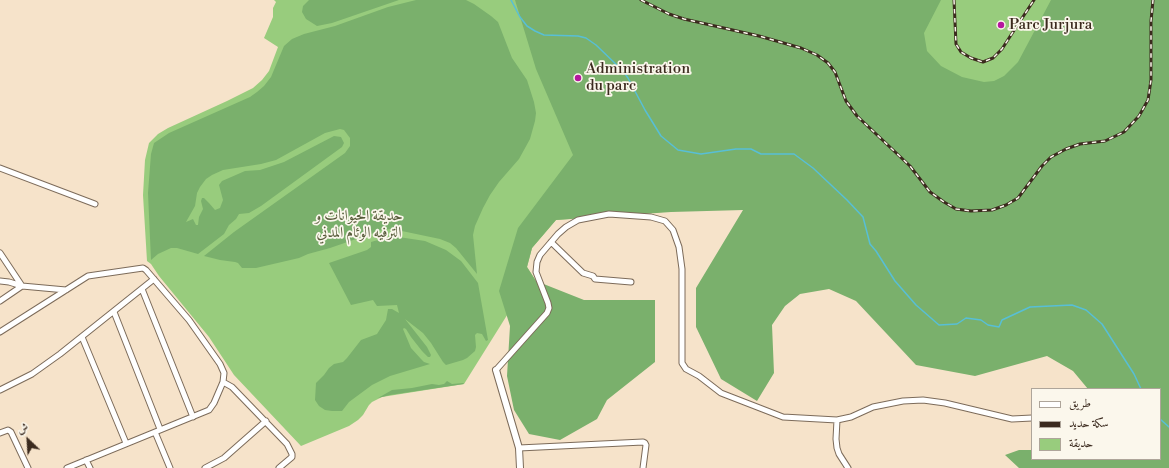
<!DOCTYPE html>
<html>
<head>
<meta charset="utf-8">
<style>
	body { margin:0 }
	#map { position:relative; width:1169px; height:468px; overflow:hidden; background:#f6e3ca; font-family:"Libre Bodoni",Amiri,serif }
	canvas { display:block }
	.legend { position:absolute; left:1031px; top:388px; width:130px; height:72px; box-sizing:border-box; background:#fbf7ec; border:1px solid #aea59a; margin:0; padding:5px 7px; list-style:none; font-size:12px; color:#3b2a1e }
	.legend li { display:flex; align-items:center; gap:8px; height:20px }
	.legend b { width:20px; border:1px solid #aea59a }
	.north { position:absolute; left:8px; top:420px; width:40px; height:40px; -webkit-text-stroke:3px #fbf7ec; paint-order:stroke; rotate:335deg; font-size:11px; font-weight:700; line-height:16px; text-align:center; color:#3b2a1e }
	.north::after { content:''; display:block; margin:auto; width:14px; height:18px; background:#3b2a1e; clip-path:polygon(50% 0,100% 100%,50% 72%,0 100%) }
</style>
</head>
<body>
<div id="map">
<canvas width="1169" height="468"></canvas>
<ul class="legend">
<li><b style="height:5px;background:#fff"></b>طريق</li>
<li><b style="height:5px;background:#3b2a1e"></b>سكة حديد</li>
<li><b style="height:11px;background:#98cc7d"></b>حديقة</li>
</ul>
<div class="north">ش</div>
</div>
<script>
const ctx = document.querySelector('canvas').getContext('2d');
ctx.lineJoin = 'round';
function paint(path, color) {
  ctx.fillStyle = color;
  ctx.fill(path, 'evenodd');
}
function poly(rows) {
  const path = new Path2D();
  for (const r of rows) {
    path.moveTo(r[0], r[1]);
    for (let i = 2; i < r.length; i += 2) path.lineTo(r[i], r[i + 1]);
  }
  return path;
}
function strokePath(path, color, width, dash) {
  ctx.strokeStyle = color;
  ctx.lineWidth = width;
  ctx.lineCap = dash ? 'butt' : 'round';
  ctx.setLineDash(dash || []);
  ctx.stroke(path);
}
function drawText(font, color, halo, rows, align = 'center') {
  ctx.font = font + ' "Libre Bodoni",Amiri,serif';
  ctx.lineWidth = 3.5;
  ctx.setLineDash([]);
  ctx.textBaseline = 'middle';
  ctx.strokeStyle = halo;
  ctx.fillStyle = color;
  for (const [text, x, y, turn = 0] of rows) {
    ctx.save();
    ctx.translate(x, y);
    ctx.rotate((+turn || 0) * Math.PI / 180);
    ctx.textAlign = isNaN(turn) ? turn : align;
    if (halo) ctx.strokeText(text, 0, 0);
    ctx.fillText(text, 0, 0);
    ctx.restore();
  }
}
const green = poly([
	[274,0,1169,0,1169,468,1160,459,1160,389,1106,316,774,215,729,207,556,220,532,248,527,267,536,281,519,296,464,384,382,397,372,402,369,405,363,415,358,420,349,426,301,446,234,375,209,337,159,276,151,264,147,261,143,195,145,160,149,143,158,134,168,128,227,101,253,88,262,80,269,71,278,47,264,38,273,17,273,8,276,2]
]);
const forest = poly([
	[309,0,399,0,332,23,317,26,306,19,302,12,303,6],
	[416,0,466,0,474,4,491,16,498,22,512,58,527,80,534,102,536,113,535,121,530,139,519,159,499,182,490,195,483,208,475,226,473,235,477,274,456,248,450,243,440,239,397,230,391,229,382,230,330,248,308,254,299,258,256,268,242,268,238,263,235,262,220,260,204,256,234,232,345,153,350,146,350,138,344,130,340,129,325,133,276,160,261,164,223,170,212,175,206,179,200,187,197,193,195,206,186,222,193,219,196,225,198,225,199,217,203,209,201,201,202,198,204,198,209,203,215,210,220,208,223,200,219,185,222,181,245,171,260,170,284,162,334,136,341,137,344,143,342,147,261,206,249,213,239,214,236,219,229,225,224,234,198,254,177,248,171,248,158,254,151,260,148,193,151,154,154,143,169,133,250,97,257,92,264,86,271,77,284,46,292,39,304,34,335,26,388,7],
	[515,0,941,0,924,33,927,51,941,66,962,77,984,82,994,81,1004,76,1018,62,1051,0,1169,0,1169,468,1019,468,1005,455,1019,450,1032,450,1032,459,1160,459,1160,389,1088,389,1073,371,1047,356,975,376,916,365,856,301,829,289,800,294,785,306,772,325,774,373,757,401,721,379,696,327,696,288,743,210,671,212,556,220,532,248,527,267,536,281,584,300,655,300,655,362,607,400,597,419,560,440,529,434,514,410,507,376,510,326,499,291,518,228,573,155,536,69],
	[392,236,425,241,446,250,461,261,478,283,488,340,486,341,482,334,477,333,475,335,476,347,475,351,467,358,463,360,446,365,443,362,431,343,423,333,405,319,427,347,431,355,430,357,428,357,422,351,411,337,406,329,404,328,403,329,411,348,421,359,424,362,430,364,390,376,372,385,349,402,342,411,332,411,325,410,319,406,315,400,316,383,324,375,329,368,334,364,343,362,347,358,361,340,377,334,386,320,388,309,392,309,399,313,397,305,377,306,373,300,351,305,329,263,367,250,371,247,371,242],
	[447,381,452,384,463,383,464,384,390,395,378,398,392,390,412,388,432,384,439,385,444,384]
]);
const stream = poly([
	[511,0,520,17,527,26,535,31,544,35,578,36,586,38,596,45,623,71,628,78,645,110,661,136,678,150,701,154,736,149,751,149,761,154,794,154,813,168,847,200,863,217,870,244,876,251,895,281,916,305,939,325,957,324,966,318,981,320,988,325,999,327,1002,320,1030,307,1072,305,1086,310,1102,324,1134,374,1141,389],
	[1160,419,1169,427]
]);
const minor = poly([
	[0,168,95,204],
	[551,242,583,273,593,276,595,279,631,282],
	[0,253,22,286],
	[0,281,9,282,22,286],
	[142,289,193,417],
	[0,301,22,286,66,290],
	[114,312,160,429],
	[0,332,88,276,143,268,146,270,189,320,220,364,224,373,223,382,214,403,209,410,67,468],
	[82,337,126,443],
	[496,370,547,313,549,308,548,303,536,272,537,262,540,255,558,234,566,227,578,220,609,214,651,217,665,221,673,230,679,247,682,269,682,363,686,369,699,376,721,393,783,417,837,420,851,417,873,407,903,401,923,400,945,403,1012,419,1032,418],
	[223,382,232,387,287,444,292,454,292,457,279,468],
	[0,390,32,374,60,354,154,279],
	[837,420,836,439,837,448,839,454,848,468],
	[155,432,170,468],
	[0,433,8,430,11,432,28,468],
	[519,448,643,442,645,443,646,445,643,468],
	[86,460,90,468],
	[205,468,224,458,266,421]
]);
const tertiary = poly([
	[496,370,519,448,520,468]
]);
const rail = poly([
	[641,0,669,14,684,19,759,36,801,48,817,55,828,63,835,72,846,101,857,116,910,166,930,192,944,202,956,209,971,211,992,210,1006,205,1018,198,1042,166,1051,157,1066,149,1080,144,1105,141,1124,132,1139,116,1148,100,1151,80,1151,21,1153,0],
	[954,0,956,44,961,52,971,58,983,62,993,58,1002,49,1011,35,1034,0]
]);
const markers = [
	[1001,25,4,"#b5179e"],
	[578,78,4,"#b5179e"]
];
const poiNames = [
	["Parc Jurjura",1009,25],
	["Administration",586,69],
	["du parc",586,86]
];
const parkNames = [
	["حديقة الحيوانات و",359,216],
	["الترفيه الوئام المدني",359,233]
];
paint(green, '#98cc7d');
paint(forest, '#7ab06c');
strokePath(stream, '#58bfd6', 1.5);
strokePath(minor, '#7c6b5a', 7);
strokePath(tertiary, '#7c6b5a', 8);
strokePath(minor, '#fff', 5);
strokePath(tertiary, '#fff', 6);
strokePath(rail, '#3b2a1e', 3);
strokePath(rail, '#fbf7ec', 1.5, [4.5]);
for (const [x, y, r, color] of markers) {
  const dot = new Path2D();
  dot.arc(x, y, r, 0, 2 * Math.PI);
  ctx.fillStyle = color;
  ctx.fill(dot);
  strokePath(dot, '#fbf7ec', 1.5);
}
drawText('15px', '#3b2a1e', '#fbf7ec', poiNames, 'left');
drawText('15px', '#575b3a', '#fbf7ec', parkNames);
</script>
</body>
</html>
